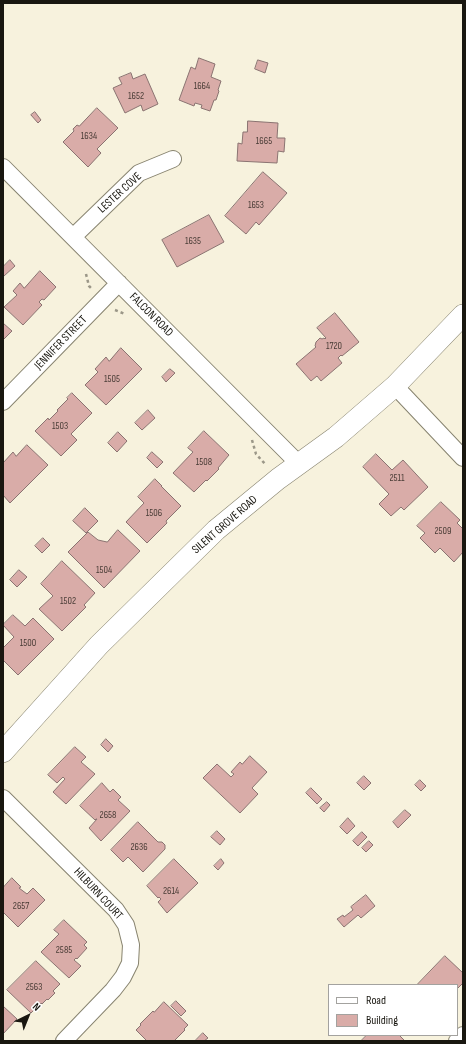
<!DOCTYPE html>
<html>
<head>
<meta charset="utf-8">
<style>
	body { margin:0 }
	#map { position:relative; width:466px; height:1044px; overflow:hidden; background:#f7f2dd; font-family:"Sofia Sans Condensed",sans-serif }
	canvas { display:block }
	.frame { position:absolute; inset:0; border:4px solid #191710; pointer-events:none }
	.legend { position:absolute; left:328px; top:984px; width:130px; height:52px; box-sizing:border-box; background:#fff; border:1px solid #a3a29f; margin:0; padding:5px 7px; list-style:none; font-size:12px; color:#191710 }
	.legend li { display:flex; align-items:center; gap:8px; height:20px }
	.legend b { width:20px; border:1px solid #a3a29f }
	.north { position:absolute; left:8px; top:996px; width:40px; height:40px; -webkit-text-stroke:3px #fff; paint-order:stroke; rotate:43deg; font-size:11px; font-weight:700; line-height:16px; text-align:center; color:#191710 }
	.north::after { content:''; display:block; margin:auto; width:14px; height:18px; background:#191710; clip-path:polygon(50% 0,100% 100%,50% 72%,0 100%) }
</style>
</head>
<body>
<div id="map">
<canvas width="466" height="1044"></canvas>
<div class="frame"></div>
<ul class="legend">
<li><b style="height:5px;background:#fff"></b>Road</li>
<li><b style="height:11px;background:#d9aca8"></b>Building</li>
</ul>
<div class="north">N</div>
</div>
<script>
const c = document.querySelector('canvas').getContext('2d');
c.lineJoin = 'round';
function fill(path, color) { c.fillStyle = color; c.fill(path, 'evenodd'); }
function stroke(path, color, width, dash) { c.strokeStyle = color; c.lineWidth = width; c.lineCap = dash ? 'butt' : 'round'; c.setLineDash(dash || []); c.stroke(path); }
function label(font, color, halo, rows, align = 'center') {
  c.font = font + ' "Sofia Sans Condensed",sans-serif'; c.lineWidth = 3; c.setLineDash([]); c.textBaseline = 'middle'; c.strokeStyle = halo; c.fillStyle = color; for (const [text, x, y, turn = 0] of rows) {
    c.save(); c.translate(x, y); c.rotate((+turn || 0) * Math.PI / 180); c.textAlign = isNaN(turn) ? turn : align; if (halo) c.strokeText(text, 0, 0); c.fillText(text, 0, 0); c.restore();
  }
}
const building = new Path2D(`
	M199,58L215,64L211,77L221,81L218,90L219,91L216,100H214L210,111L201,108L202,105L195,103L194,106L179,100L191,67L195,69Z
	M258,60L268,63L265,73L255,69Z
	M131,73L133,79L145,74L158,104L143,111L141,105L125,113L113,88L122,84L119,78Z
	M97,108L118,128L97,149L101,153L88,167L63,142L74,131L73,129L77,125L79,126Z
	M35,112L41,120L38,123L31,115Z
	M248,121L278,123L277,138H285L284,152L278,151L277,163L237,161L238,143L242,144L243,132H247Z
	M263,172L287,193L259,225L256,222L246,234L225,216Z
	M209,215L224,242L177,267L162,240Z
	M10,260L15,266L4,276L3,275V267Z
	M40,271L56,287L44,300L42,299L39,302L42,305L23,325L4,307L17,295L13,291L20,283L24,288Z
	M335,313L359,342L342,356L341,355L338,358L342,363L321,381L317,376L311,381L296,364L316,347L315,346L316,342L320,338L322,339L324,338L325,339L326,338L317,328Z
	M3,323L12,331L3,340Z
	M121,348L142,369L106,405L85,385L98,372L95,369L106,357L109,361Z
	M170,369L175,373L166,382L162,377Z
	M72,393L92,413L71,434L77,440L61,456L35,431L48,418L49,420L58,411L57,410L68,399L67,398Z
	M148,410L155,418L142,430L135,423Z
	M204,431L229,455L218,468L219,469L207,481L206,480L194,492L173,473L193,452L188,448Z
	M118,432L127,441L117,452L108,443Z
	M27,445L48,465L10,503L3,495V463L13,452L16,456Z
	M152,452L163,462L157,468L147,458Z
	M376,454L392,470L403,460L428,487L404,510L401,507L391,516L379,504L389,494L363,467Z
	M155,479L162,486H161L181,506L166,521L167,523L147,543L126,522L144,503L138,497Z
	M441,502L460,520L457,523L463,529V552L454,562L440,548L435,553L420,538L425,533L417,526Z
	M85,508L98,521L86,533L73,521Z
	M118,530L140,551L104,588L68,552L88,532L98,540L107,542Z
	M43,538L50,545L42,553L35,546Z
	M62,561L95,593L84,605L86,607L62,631L39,609L53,596L41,584Z
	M19,570L27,577L17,587L10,580Z
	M13,615L25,626L33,618L54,639L18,675L3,660V648L14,637L3,625Z
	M106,739L113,746L108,752L101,745Z
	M75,747L86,757L81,762L95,774L66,804L53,792L65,779L63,777L57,783L48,775Z
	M250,756L267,772L252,788L258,794L240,813L203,778L217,764L231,777L234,774L231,772L240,762L242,764Z
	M364,776L371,783L364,790L357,783Z
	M420,780L426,786L421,791L415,785Z
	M102,783L110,792L113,789L121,797L118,800L130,811L101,841L89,828L97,819H96L95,820L80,806Z
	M311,788L322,799L317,804L306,793Z
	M327,802L330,805L324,812L320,808Z
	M405,810L411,815L398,828L393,822Z
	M348,818L355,826L347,834L340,827Z
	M138,822L158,842H162L165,845V849L143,872L128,857L123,862L111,850Z
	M217,831L225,839L220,845L211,837Z
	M362,832L367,837L358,846L353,841Z
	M369,841L373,845L366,852L362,848Z
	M174,859L198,883L167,913L158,902L161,899L159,897L158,898L147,886Z
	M221,859L224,863L218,870L214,866Z
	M12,878L21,887L19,888L27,894L33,888L45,900L18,927L3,912V888Z
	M366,895L375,906L361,918L358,915L344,927L337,919L343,915L344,917L353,910L351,907Z
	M64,920L87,942L84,945L87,948L77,959L76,958L74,960L81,966L69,978L41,952L59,934L54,930Z
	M445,956L463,973V983L457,989V985H417Z
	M36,961L60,984L53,991L55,993L48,1000L47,999L42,1004L41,1003L31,1013L7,990Z
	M176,1001L186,1011L181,1016L171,1006Z
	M164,1002L188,1025L184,1029L185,1030L174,1041H147L136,1030L141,1025L140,1024L153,1011L154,1012Z
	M3,1006L17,1019L3,1034Z
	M203,1033L208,1038L204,1041H196V1040Z
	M367,1035H399L405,1041H361Z`);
fill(building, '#d9aca8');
stroke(building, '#8a7371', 1);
const minor = new Path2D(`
	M3,167L299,464
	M73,237L139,173L173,159
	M395,386L463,458
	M3,402L119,283
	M3,798L116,910L126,925L131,945L130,963L123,977L113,990L64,1041
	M457,1041L463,1035`);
const tertiary = new Path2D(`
	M3,752L99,645L216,530L278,479L336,437L395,386L463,315`);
stroke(minor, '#87836f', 18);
stroke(tertiary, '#87836f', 22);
stroke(new Path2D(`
	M86,274L89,286L92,289
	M115,310L125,314
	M252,440L256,454L266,465`), '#9b9788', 2.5, [3, 3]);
stroke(minor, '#fff', 16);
stroke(tertiary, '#fff', 21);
label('10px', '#493c36', null, [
	["1664",202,86],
	["1652",136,96],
	["1634",89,136],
	["1665",264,141],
	["1653",256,205],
	["1635",193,241],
	["1720",334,346],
	["1505",112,379],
	["1503",60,426],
	["1508",204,462],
	["2511",397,478],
	["1506",154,513],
	["2509",443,531],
	["1504",104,570],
	["1502",68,601],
	["1500",28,643],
	["2658",108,815],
	["2636",139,847],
	["2614",171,891],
	["2657",21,906],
	["2585",64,950],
	["2563",34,987]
]);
label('12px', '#191710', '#fff', [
	["LESTER COVE",120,193,-42],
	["FALCON ROAD",151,315,45],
	["JENNIFER STREET",61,343,-46],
	["SILENT GROVE ROAD",225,525,-41],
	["HILBURN COURT",98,894,47]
]);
</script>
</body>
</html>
